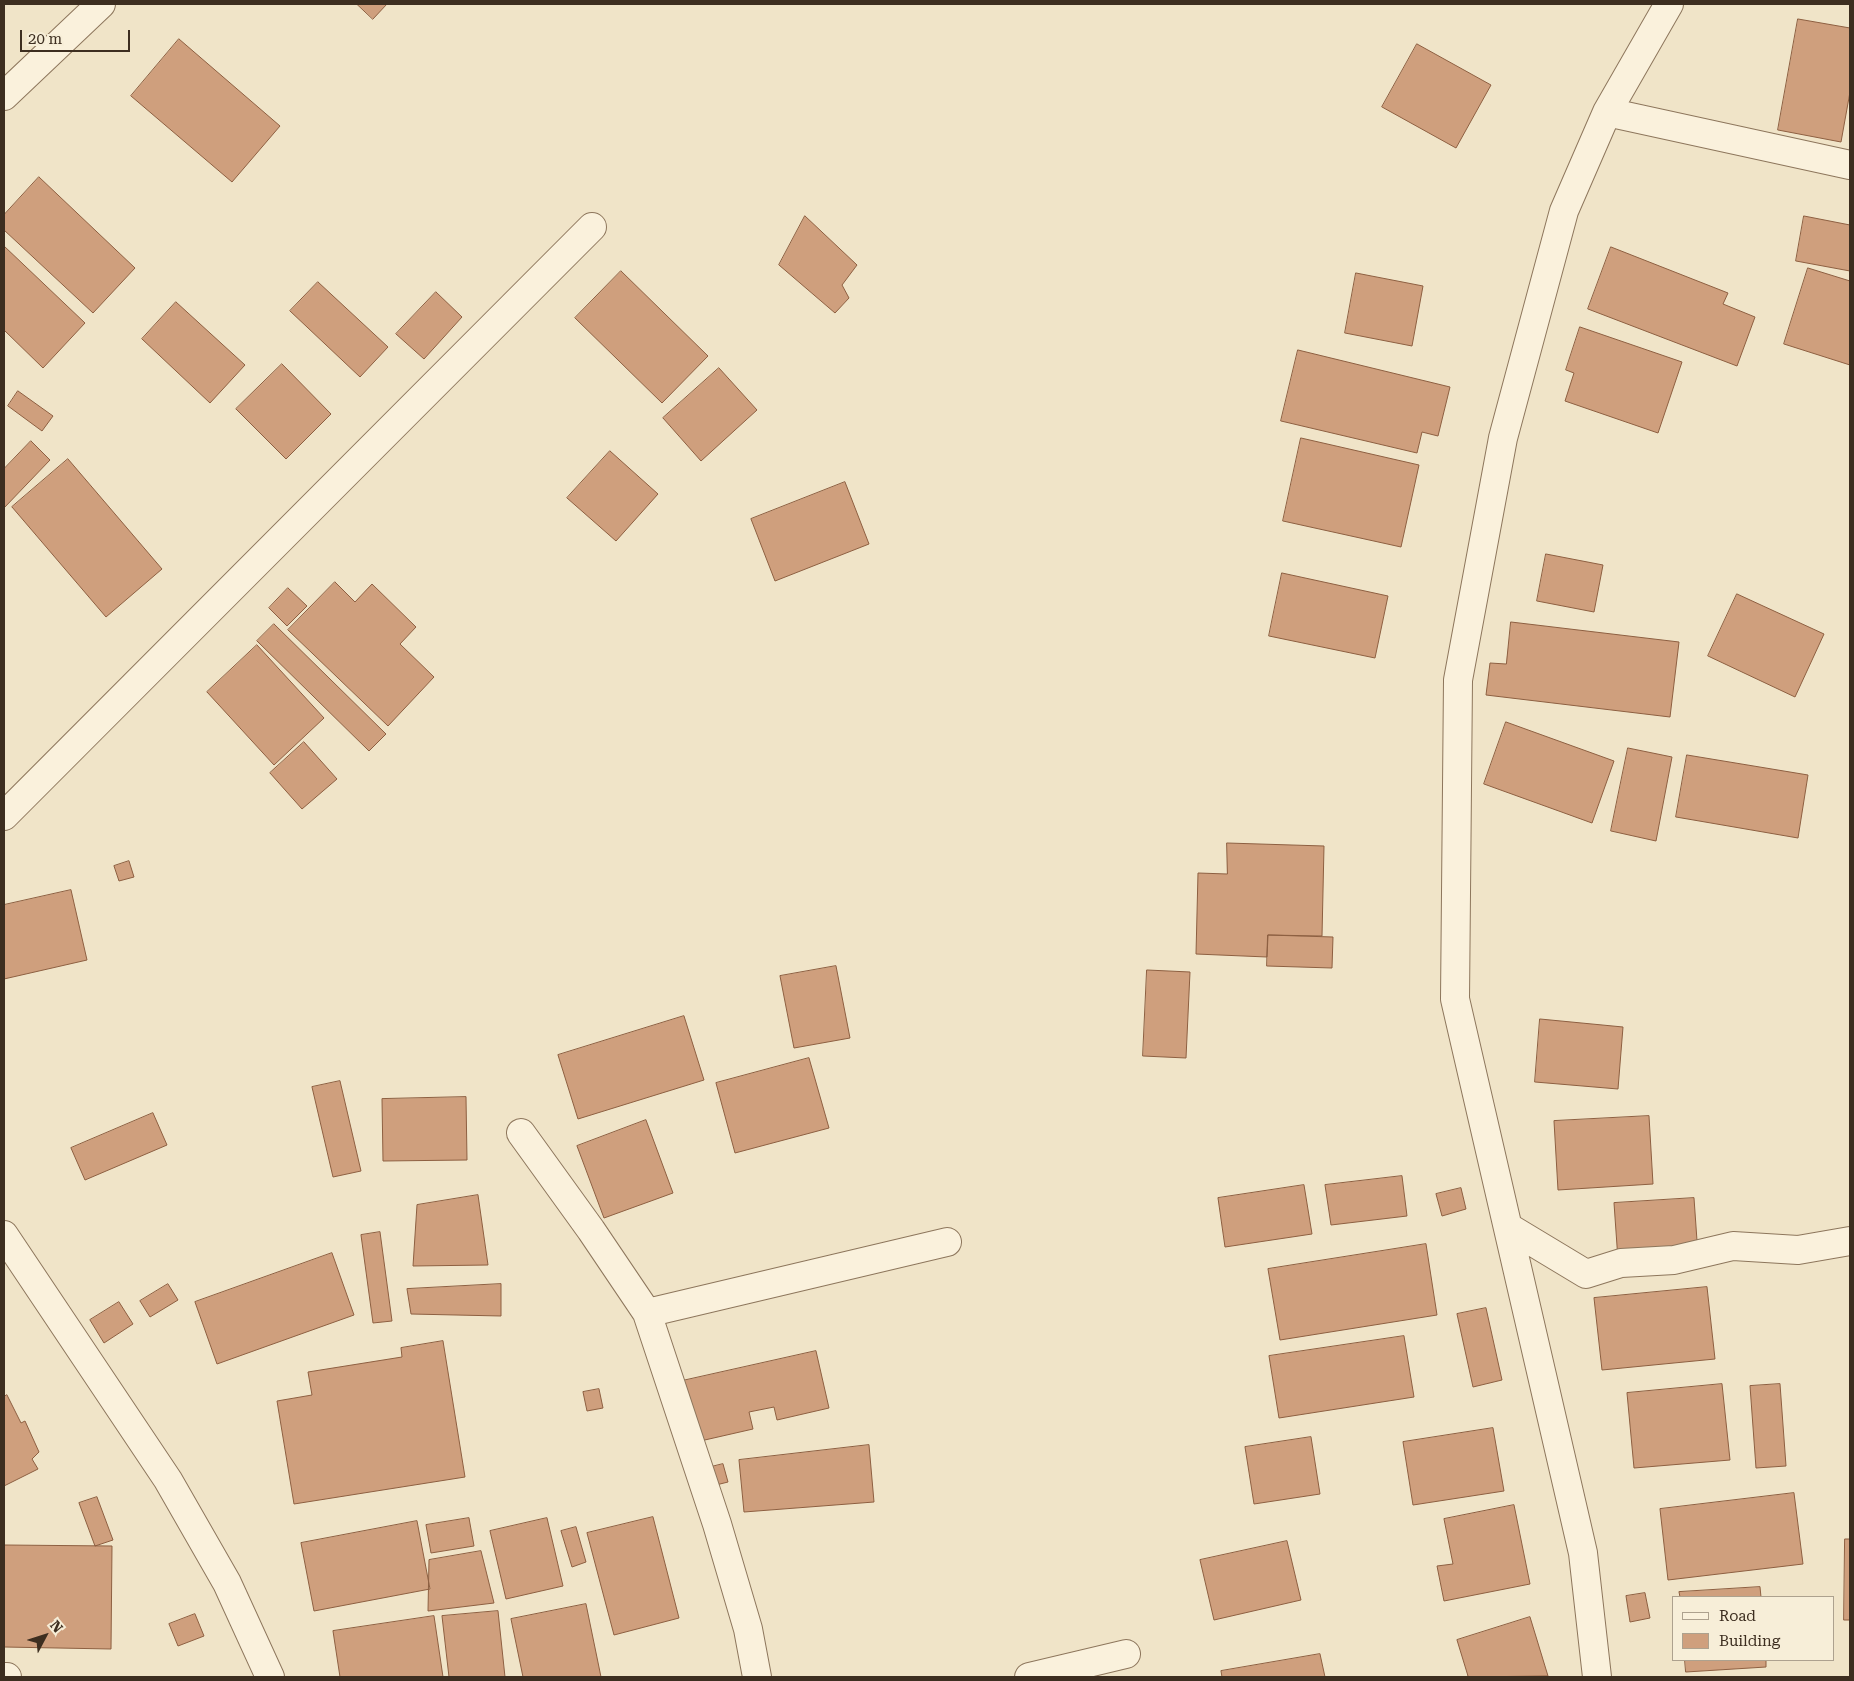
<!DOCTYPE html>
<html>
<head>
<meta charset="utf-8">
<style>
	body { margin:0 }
	#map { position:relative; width:1854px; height:1681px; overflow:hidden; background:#f0e4c8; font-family:"Roboto Serif",serif }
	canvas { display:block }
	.frame { position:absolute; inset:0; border:5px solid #3d2e20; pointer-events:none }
	.legend { position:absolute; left:1672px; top:1596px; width:162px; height:65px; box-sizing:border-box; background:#f7eed8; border:1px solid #ada18e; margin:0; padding:6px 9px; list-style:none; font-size:15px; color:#3d2e20 }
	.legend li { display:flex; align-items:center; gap:10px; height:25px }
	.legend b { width:25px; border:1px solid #ada18e }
	.north { position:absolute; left:20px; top:1611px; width:50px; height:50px; -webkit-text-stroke:4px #f7eed8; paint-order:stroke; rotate:50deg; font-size:14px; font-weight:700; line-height:20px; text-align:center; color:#3d2e20 }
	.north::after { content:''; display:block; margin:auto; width:18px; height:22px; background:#3d2e20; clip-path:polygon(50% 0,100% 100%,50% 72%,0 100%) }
	.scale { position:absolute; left:20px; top:30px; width:110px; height:22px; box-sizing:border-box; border:2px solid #3d2e20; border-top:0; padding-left:6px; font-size:15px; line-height:18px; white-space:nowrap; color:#3d2e20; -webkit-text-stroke:4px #f7eed8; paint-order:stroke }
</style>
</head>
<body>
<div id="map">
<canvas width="1854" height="1681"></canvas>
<div class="frame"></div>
<ul class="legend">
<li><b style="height:6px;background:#faf1dc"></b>Road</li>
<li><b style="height:14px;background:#cf9f7d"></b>Building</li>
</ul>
<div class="north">N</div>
<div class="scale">20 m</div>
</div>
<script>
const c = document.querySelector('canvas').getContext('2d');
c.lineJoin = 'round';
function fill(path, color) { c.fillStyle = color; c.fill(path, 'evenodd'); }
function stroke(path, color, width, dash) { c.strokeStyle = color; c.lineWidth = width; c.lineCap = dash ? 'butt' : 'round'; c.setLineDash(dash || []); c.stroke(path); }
const building = new Path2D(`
	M357,4H387L373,19Z
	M1798,19L1850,28V92L1841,142L1778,130Z
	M179,39L280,126L232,182L131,96Z
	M1417,44L1491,85L1456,148L1382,107Z
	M39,177L135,268L93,313L4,230V215Z
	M805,216L857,265L842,285L849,298L835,313L779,265Z
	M1804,216L1850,225V271L1796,261Z
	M4,246L85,323L43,368L4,330Z
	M1611,247L1728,293L1723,304L1755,317L1737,366L1588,309Z
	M1808,268L1850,281V365L1784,344Z
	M621,271L708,356L662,403L575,318Z
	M1356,273L1423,286L1412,346L1345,333Z
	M318,282L388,347L360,377L290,311Z
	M436,292L462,317L424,359L396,334Z
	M176,302L245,365L210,403L142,339Z
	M1580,327L1682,362L1658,433L1565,401L1574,373L1566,370Z
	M1298,350L1450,387L1438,436L1422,432L1417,453L1281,421Z
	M282,364L331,414L286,459L236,409Z
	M719,368L757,410L701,461L663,418Z
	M18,391L53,416L42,431L8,406Z
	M1301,438L1419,465L1401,547L1283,521Z
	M31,441L50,460L4,508V469Z
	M610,451L658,494L616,541L567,498Z
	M68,459L162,569L106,617L12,507Z
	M845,482L869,544L775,581L751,519Z
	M1546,554L1603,565L1594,612L1537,601Z
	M1282,573L1388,596L1375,658L1269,636Z
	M335,582L355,602L372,584L416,627L400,644L434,677L388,726L288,630Z
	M288,588L307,606L287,626L269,608Z
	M1737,594L1824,634L1795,697L1708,656Z
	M1511,622L1679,642L1670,717L1486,695L1490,663L1506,664Z
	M274,624L386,734L369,751L257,641Z
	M257,645L324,718L274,765L207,692Z
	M1506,722L1614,761L1592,823L1484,784Z
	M304,742L337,779L302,809L270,773Z
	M1628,748L1672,757L1656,841L1611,831Z
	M1687,755L1808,775L1798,838L1676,817Z
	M1227,843L1324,846L1322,936L1268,935L1267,957L1196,954L1198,873L1227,874Z
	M129,861L134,877L119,881L114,866Z
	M71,890L87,960L4,979V905Z
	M1268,935L1333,937L1332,968L1267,966Z
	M836,966L850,1038L794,1048L780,976Z
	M1147,970L1190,972L1186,1058L1143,1056Z
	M684,1016L704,1080L578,1119L558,1055Z
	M1540,1019L1623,1027L1618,1089L1535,1082Z
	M809,1058L829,1128L735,1153L716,1083Z
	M340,1081L361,1171L333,1177L312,1087Z
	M466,1097L467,1160L383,1161L382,1099Z
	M153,1113L167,1145L85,1180L71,1148Z
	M1649,1116L1653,1184L1558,1190L1554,1121Z
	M646,1120L673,1193L604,1218L577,1146Z
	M1402,1176L1407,1216L1331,1225L1325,1185Z
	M1304,1185L1312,1234L1225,1247L1218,1198Z
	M1461,1188L1466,1209L1442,1216L1436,1194Z
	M478,1195L488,1265L413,1266L417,1205Z
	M1694,1198L1698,1255L1618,1260L1614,1203Z
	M380,1232L392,1321L373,1323L361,1235Z
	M1426,1244L1437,1315L1280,1340L1268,1269Z
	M332,1253L354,1315L217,1364L195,1302Z
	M168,1284L178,1300L150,1317L140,1301Z
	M501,1284V1316L411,1314L407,1289Z
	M1707,1287L1715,1359L1602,1370L1594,1298Z
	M119,1302L133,1324L104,1343L90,1320Z
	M1486,1308L1502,1380L1473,1387L1457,1314Z
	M1404,1336L1414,1397L1279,1418L1269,1356Z
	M443,1341L465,1477L294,1504L277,1401L312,1395L308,1372L402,1357L401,1348Z
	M816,1351L829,1408L777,1420L774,1407L749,1412L753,1429L696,1442L682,1381Z
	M1722,1384L1730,1460L1634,1468L1627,1393Z
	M1780,1384L1786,1466L1756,1468L1750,1386Z
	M599,1389L603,1408L587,1411L583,1392Z
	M7,1395L21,1423L25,1421L39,1452L32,1459L38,1469L4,1486V1397Z
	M1493,1428L1504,1491L1413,1505L1403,1442Z
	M1311,1437L1320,1494L1254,1504L1245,1447Z
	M869,1445L874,1502L744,1512L739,1460Z
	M723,1464L728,1482L712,1486L707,1468Z
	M1794,1493L1803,1564L1668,1580L1660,1509Z
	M97,1497L113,1540L95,1546L79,1503Z
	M1514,1505L1530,1584L1444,1601L1437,1566L1453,1564L1444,1519Z
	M653,1517L679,1618L614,1635L587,1533Z
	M469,1518L474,1546L431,1553L426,1525Z
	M547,1518L563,1586L506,1599L490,1531Z
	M417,1521L430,1589L314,1611L301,1543Z
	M576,1527L586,1562L572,1567L561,1531Z
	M1845,1539H1850V1620H1844Z
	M1287,1541L1301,1600L1214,1620L1200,1560Z
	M4,1545L112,1546L111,1649L4,1647Z
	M481,1551L494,1603L428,1611L429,1560Z
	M1760,1587L1761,1597H1680L1679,1592Z
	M1645,1593L1650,1618L1630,1622L1626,1596Z
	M586,1604L601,1677H523L511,1619Z
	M498,1611L505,1677H449L442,1616Z
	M195,1614L204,1636L178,1646L169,1624Z
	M434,1616L443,1677H340L333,1631Z
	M1530,1617L1548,1676L1465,1677L1468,1676L1457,1640Z
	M1320,1654L1325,1677H1222L1221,1671Z
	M1685,1660H1766V1667L1686,1672Z`);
fill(building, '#cf9f7d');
stroke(building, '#8d5f41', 1);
const minor = new Path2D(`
	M4,96L101,4
	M1607,112L1850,165
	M4,816L592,227
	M521,1133L591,1230L647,1313L717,1524L748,1629L757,1677
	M1508,1227L1586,1274L1621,1263L1674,1260L1733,1246L1798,1250L1850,1241
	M4,1235L168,1480L227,1583L270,1677
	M647,1313L947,1242
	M4,1677H7
	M1029,1677L1126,1654
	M1597,1677L1583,1553L1455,999L1458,680L1503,438L1564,211L1607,112L1669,4`);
stroke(minor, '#8d765c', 30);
stroke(minor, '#faf1dc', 28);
</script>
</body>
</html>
